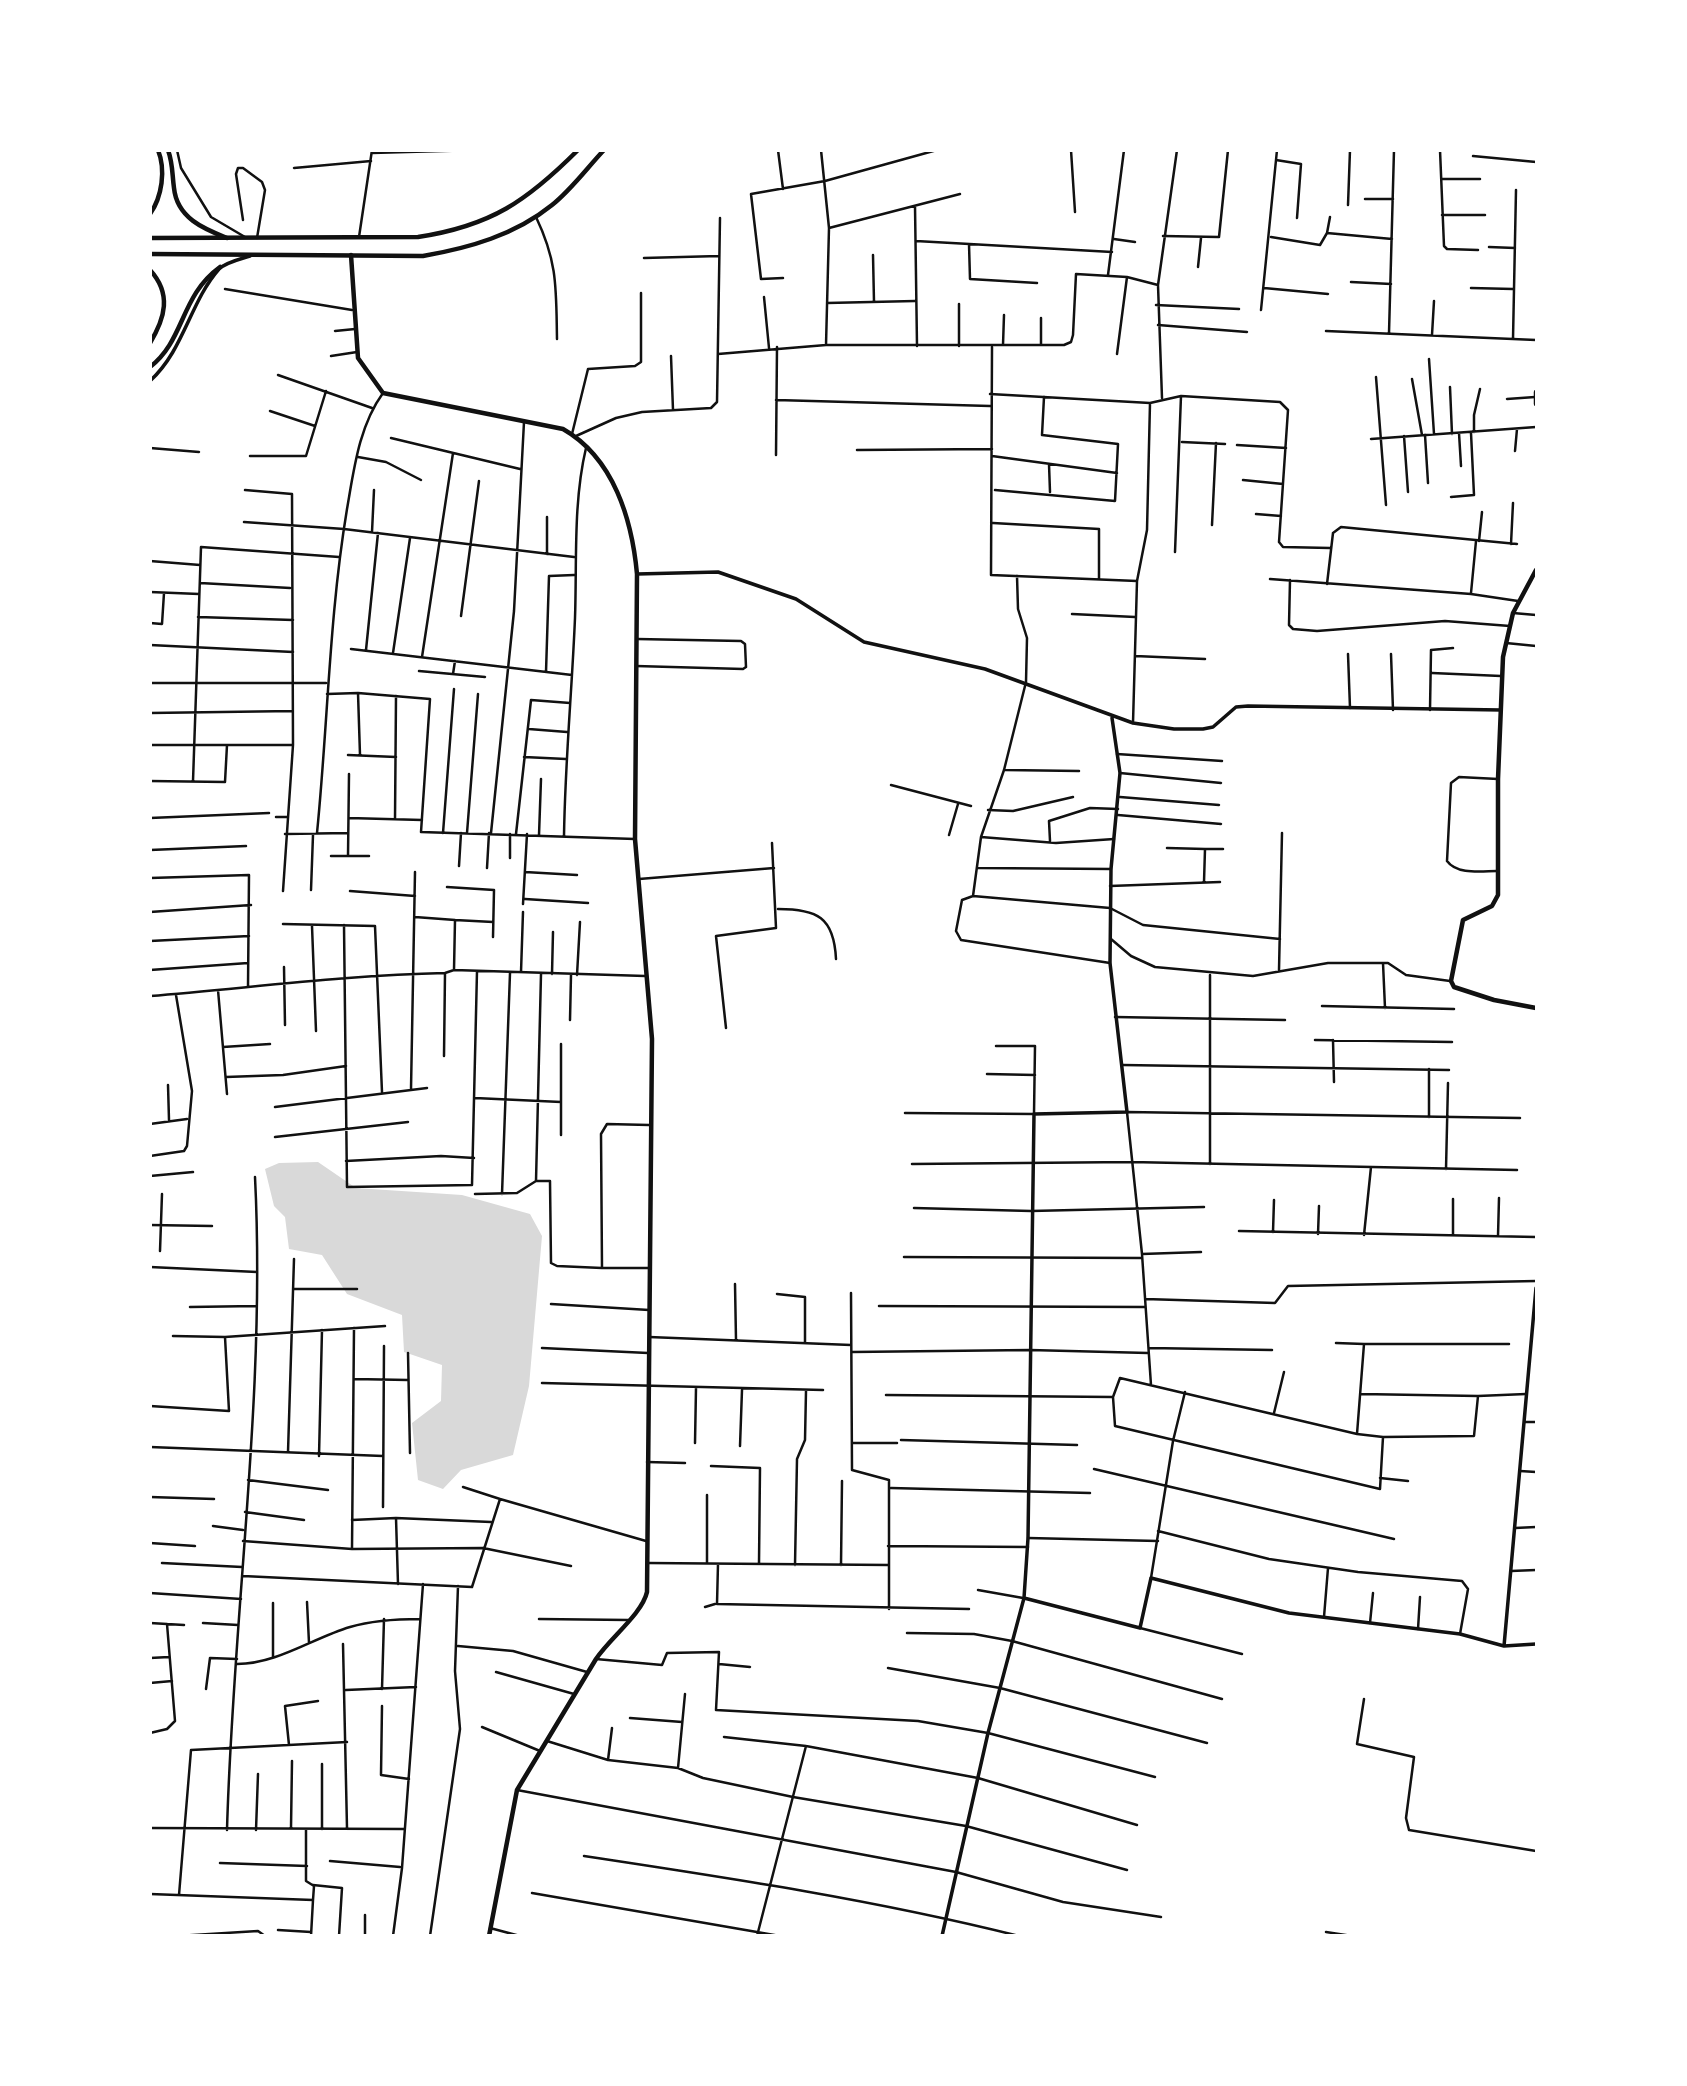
<!DOCTYPE html>
<html>
<head>
<meta charset="utf-8">
<style>
	body { margin:0 }
	#map { position:relative; width:1687px; height:2086px; overflow:hidden; background:#fff; font-family:Arial,sans-serif }
	canvas { display:block }
	.frame { position:absolute; inset:0; border:152px solid #fff; pointer-events:none }
</style>
</head>
<body>
<div id="map">
<canvas width="1687" height="2086"></canvas>
<div class="frame"></div>
</div>
<script>
const c = document.querySelector('canvas').getContext('2d');
c.lineJoin = 'round';
function fill(path, color) { c.fillStyle = color; c.fill(path, 'evenodd'); }
function stroke(path, color, width, dash) { c.strokeStyle = color; c.lineWidth = width; c.lineCap = dash ? 'butt' : 'round'; c.setLineDash(dash || []); c.stroke(path); }
fill(new Path2D(`
	M318,1162L356,1188L462,1195L530,1214L542,1236L529,1386L513,1455L461,1470L443,1489L418,1480L412,1423L441,1401L442,1365L404,1352L402,1315L347,1294L322,1255L289,1249L285,1217L274,1206L265,1169L279,1163Z`), '#d9d9d9');
stroke(new Path2D(`
	M177,150L181,168L211,217L245,237
	M778,150L783,189
	M821,150L829,228L826,345
	M1071,150L1075,212
	M1440,150L1444,246L1447,249L1478,250
	M372,153L479,150
	M1473,156L1536,162
	M1276,160L1301,164L1297,218
	M294,168L371,161
	M1442,179H1480
	M1365,199H1393
	M1348,205L1350,150
	M915,206L917,346
	M1442,215H1485
	M536,217C558,263 556,289 557,339
	M243,220L236,174L238,168H243L262,182L265,190L257,238
	M829,228L960,194
	M1327,233L1330,217
	M1163,236L1219,237L1228,150
	M359,237L372,150
	M1271,237L1320,245L1327,233L1392,239
	M1114,239L1135,242
	M916,241L1112,252
	M969,244L970,279L1037,283
	M1489,247L1515,248
	M873,255L874,302
	M644,258L719,256
	M1198,267L1201,238
	M1108,275L1124,150
	M783,278L761,279L751,194L825,181L937,150
	M1351,282L1391,284
	M1264,288L1328,294
	M1471,288L1513,289
	M225,289L352,310
	M764,297L769,348
	M827,303L915,301
	M1156,305L1239,309
	M1261,310L1277,150
	M1041,318V345
	M1158,325L1247,332
	M335,331L355,329
	M1326,331L1536,340
	M1389,333L1394,150
	M1432,335L1434,301
	M1513,339L1516,190
	M1003,345L1004,315
	M959,346V304
	M992,347L991,575L1137,581
	M718,354L826,345H1064L1071,342L1073,335L1076,274L1127,277L1158,285
	M1117,354L1127,277
	M331,356L357,352
	M671,356L673,410
	M1429,359L1434,434
	M278,375L372,408
	M1376,377L1386,505
	M1412,379L1422,435
	M1450,387L1452,434
	M990,394L1150,403L1181,396L1280,402L1288,410L1279,542L1283,547L1330,548
	M1162,398L1158,285L1177,150
	M1507,399L1535,397
	M776,400L990,406
	M270,411L315,426
	M1474,432V415L1480,389
	M1459,433L1461,466
	M572,434L588,369L635,366L641,362V293
	M1425,435L1428,483
	M576,436L616,418L642,412L711,408L717,402L720,218
	M1404,436L1408,492
	M391,438L520,469
	M1371,439L1536,427
	M1182,442L1225,444
	M1237,445L1286,448
	M150,448L199,452
	M857,450L992,449
	M1515,451L1517,429
	M776,455L777,347
	M250,456H306L326,391
	M992,456L1117,473
	M358,457L386,462L421,480
	M1049,464L1050,492
	M1243,480L1283,484
	M245,490L292,494L293,745L283,891
	M995,490L1115,501L1118,444L1042,435L1044,397
	M1451,497L1474,495L1471,433
	M1256,514L1281,516
	M244,522L344,529L574,557
	M993,523L1099,529V579
	M1212,525L1216,443
	M372,532L374,490
	M1479,541L1482,512
	M1511,544L1513,503
	M1175,552L1181,396
	M547,554V517
	M150,561L200,565
	M1270,579L1471,594L1518,601
	M1290,580L1289,625L1293,629L1317,631L1445,621L1510,626
	M200,583L290,588
	M1327,584L1333,533L1341,527L1517,544
	M150,592L199,594
	M1471,593L1476,541
	M1513,613L1536,615
	M1072,614L1135,617
	M461,616L479,481
	M198,617L293,620
	M150,623L162,624L164,593
	M1506,643L1536,646
	M150,645L293,652
	M351,649L572,675
	M366,650L378,533
	M393,653L410,538
	M1348,654L1350,708
	M1391,654L1393,710
	M1135,656L1205,659
	M422,657L453,453
	M636,666L743,669L746,667L745,644L741,641L637,639
	M419,671L485,677
	M546,672L549,576L574,575
	M1432,673L1501,676
	M453,674L455,661
	M150,683H326
	M358,693L360,755
	M327,694L358,693L430,699L421,832L635,839
	M1430,710L1431,650L1453,648
	M150,713L293,711
	M1133,723L1137,581L1147,530L1150,403
	M529,729L567,732
	M150,745H293
	M1117,754L1222,761
	M348,755L396,757
	M524,757L566,759
	M1005,770L1079,771
	M1120,773L1221,783
	M150,781L225,782L227,745
	M193,781L201,547L339,557
	M891,785L971,806
	M1120,797L1219,805
	M988,810L1013,811L1073,797
	M1118,815L1221,824
	M276,817H287
	M150,818L269,813
	M349,818L422,820
	M395,819L396,696
	M317,833C328,723 329,617 347,509C354,469 359,426 383,393
	M443,833L454,689
	M467,833L478,694
	M491,833L514,611L524,422
	M285,834L348,833
	M516,834L531,700L570,703
	M539,835L541,779
	M949,835L958,804
	M564,836C565,763 572,690 575,618C577,562 573,503 586,448
	M981,837L1056,843L1114,839
	M1050,841L1049,821L1090,808L1118,809
	M1167,848L1205,849L1204,882
	M1205,849H1223
	M150,850L246,846
	M331,856H369
	M348,856L349,774
	M510,858V834
	M459,866L461,833
	M487,868L489,833
	M978,868L1111,869
	M1497,871C1482,871 1457,875 1447,861L1451,783L1459,777L1498,779
	M525,872L577,875
	M150,878L249,875L248,987
	M639,879L774,868
	M1110,886L1220,882
	M447,887L494,890L493,937
	M311,890L313,835
	M350,891L415,896
	M973,896L981,837L1004,770L1026,682L1027,638L1018,609L1017,576
	M525,899L588,903
	M523,904L527,834
	M778,909C817,909 834,917 836,959
	M150,912L251,905
	M415,917L455,920
	M283,924L375,926L382,1092
	M344,925L347,1187L472,1185L477,971
	M312,926L316,1031
	M1111,939L1131,956L1155,967L1253,976L1328,963H1388L1406,975L1450,981
	M150,941L249,936
	M1110,963L961,940L956,931L962,900L973,896L1110,908L1143,925L1280,939
	M1383,963L1385,1008
	M284,967L285,1025
	M150,970L248,963
	M454,970L455,920L493,922
	M1279,970L1282,833
	M521,972L523,912
	M552,974L553,932
	M577,975L580,922
	M218,990L227,1094
	M150,996C249,988 347,975 445,973L454,970L645,976
	M1322,1006L1454,1009
	M1115,1017L1285,1020
	M570,1020L571,975
	M726,1028L716,936L776,928L772,843
	M1315,1040L1452,1042
	M1333,1040L1334,1082
	M223,1047L270,1044
	M444,1056L445,973
	M1123,1065L1449,1070
	M1429,1069V1117
	M987,1074L1035,1075
	M226,1077L283,1075L346,1066
	M168,1085L169,1120
	M411,1089L415,872
	M475,1098L561,1102
	M275,1107L427,1088
	M905,1113L1034,1114L1035,1046H996
	M150,1124L187,1119
	M561,1135V1044
	M275,1137L408,1122
	M150,1156L184,1151L187,1146L192,1091L176,995
	M346,1161L441,1156L474,1158
	M912,1164L1131,1162L1517,1170
	M1210,1164V975
	M1446,1169L1448,1083
	M150,1176L193,1172
	M536,1181L541,974
	M475,1194L517,1193L536,1181H550L551,1263L557,1266L602,1268
	M502,1194L510,973
	M1453,1199V1234
	M914,1208L1031,1211L1204,1207
	M150,1225L212,1226
	M1239,1231L1536,1237
	M1273,1232L1274,1200
	M1318,1234L1319,1206
	M1364,1235L1371,1167
	M1498,1236L1499,1198
	M160,1251L162,1194
	M1142,1254L1201,1252
	M904,1257L1142,1258
	M150,1267L257,1272
	M649,1268H602L601,1134L607,1124L649,1125
	M735,1284L736,1340
	M294,1289H357
	M851,1293L852,1470L889,1480V1609
	M777,1294L805,1297V1343
	M1145,1299L1275,1303L1288,1286L1536,1281
	M551,1304L649,1310
	M879,1306L1145,1307
	M190,1307L256,1306
	M173,1336L225,1337L385,1326
	M649,1337L851,1345
	M1336,1343L1364,1344
	M542,1348L648,1353
	M1149,1348L1272,1350
	M852,1352L1030,1350L1148,1353
	M408,1353L410,1453
	M354,1379L408,1380
	M542,1383L823,1390
	M1151,1385L1142,1254L1127,1112L1520,1118
	M1361,1394L1478,1396
	M886,1395L1113,1397
	M150,1406L229,1411L225,1337
	M1274,1413L1284,1372
	M1525,1422H1536
	M1357,1434L1364,1344H1509
	M1383,1437L1380,1489L1115,1426L1113,1397L1120,1378L1357,1434L1383,1437L1474,1436L1478,1396L1526,1394
	M901,1440L1077,1445
	M695,1443L696,1388
	M853,1443H897
	M740,1446L742,1390
	M150,1447L383,1456
	M288,1452L294,1259
	M319,1456L322,1330
	M647,1462L685,1463
	M711,1466L760,1468L759,1563
	M1094,1469L1394,1539
	M1520,1471L1536,1472
	M1380,1478L1408,1481
	M248,1480L328,1490
	M463,1487L500,1499
	M891,1488L1090,1493
	M707,1495V1563
	M150,1497L214,1499
	M383,1507L384,1346
	M245,1512L304,1520
	M396,1518L398,1584
	M352,1520L396,1518L491,1522
	M213,1526L243,1530
	M1515,1528L1536,1527
	M1158,1531L1269,1559L1358,1572L1462,1581L1468,1589L1460,1634
	M1028,1538L1158,1541
	M243,1541L352,1549L483,1548L571,1566
	M150,1543L195,1546
	M888,1546L1028,1547
	M352,1549L354,1328
	M162,1563L242,1567
	M648,1563L889,1565
	M718,1564L717,1604L969,1609
	M795,1565L797,1459L805,1440L806,1391
	M841,1565L842,1481
	M1511,1571L1536,1570
	M243,1576L472,1587L500,1499L646,1541
	M1151,1578L1173,1441L1185,1392
	M978,1590L1023,1598
	M150,1593L241,1599
	M307,1602L309,1643
	M705,1607L715,1604
	M1324,1617L1328,1568
	M539,1619L628,1620
	M150,1623L184,1625
	M203,1623L238,1625
	M1370,1623L1373,1593
	M1140,1628L1242,1654
	M1418,1629L1420,1597
	M907,1633L974,1634L1012,1641L1222,1699
	M343,1644L347,1828
	M458,1646L513,1651L587,1672
	M273,1657V1603
	M150,1658L169,1657
	M596,1659L662,1665L667,1653L719,1652L716,1710L918,1721L988,1733L1155,1777
	M237,1664C277,1664 313,1638 350,1627C374,1620 396,1619 420,1619
	M719,1664L750,1667
	M888,1668L1000,1688L1207,1743
	M496,1672L574,1694
	M150,1683L172,1681
	M206,1689L210,1658L237,1659
	M382,1689L384,1619
	M346,1690L416,1687
	M1364,1699L1357,1744L1414,1757L1406,1818L1409,1830L1536,1851
	M382,1706L381,1775L409,1779
	M630,1718L682,1722
	M482,1727L540,1751
	M150,1733L167,1729L175,1721L167,1624
	M724,1737L806,1746L978,1778L1137,1825
	M547,1741L608,1760L678,1768L703,1778L793,1797L966,1826L1127,1870
	M289,1745L285,1706L318,1701
	M608,1760L612,1728
	M322,1764V1829
	M678,1768L685,1694
	M517,1790L956,1872L1063,1902L1161,1917
	M150,1828L404,1829
	M291,1828L292,1761
	M306,1829V1881L314,1886L313,1900
	M227,1830C233,1612 266,1395 255,1177
	M256,1830L258,1774
	M584,1856C730,1878 875,1900 1019,1936
	M330,1861L400,1867
	M220,1863L307,1866
	M313,1885L342,1888L339,1936
	M532,1893L780,1936
	M150,1894L313,1900L311,1936
	M179,1895L191,1750L347,1742
	M490,1928L520,1936
	M278,1930L311,1932
	M1326,1932L1352,1936
	M177,1936L258,1931L265,1936
	M365,1936V1915
	M393,1936L402,1868L423,1584
	M430,1936L460,1729L455,1671L458,1586
	M757,1936L806,1746`), '#111', 2.5);
stroke(new Path2D(`
	M150,381C184,350 190,302 219,269C226,262 241,259 250,256
	M637,574L718,572L796,599L864,642L985,669L1133,723L1174,729H1203L1213,727L1236,707L1248,706L1501,710
	M1024,1598L1140,1628L1151,1578L1289,1613L1460,1634L1504,1646L1536,1644
	M1504,1646L1536,1288
	M942,1936L988,1733L1024,1598L1028,1538L1034,1114L1127,1112L1110,963L1111,869L1120,773L1112,718`), '#111', 3.5);
stroke(new Path2D(`
	M351,255L358,358L383,393L563,429C614,458 632,520 637,574L635,839L652,1039L647,1592C642,1614 610,1638 596,1659L517,1790L489,1936
	M1536,392V404
	M1536,570L1513,613L1503,657L1498,779V895L1492,906L1463,920L1451,981L1454,987L1494,1000L1536,1008`), '#111', 4.5);
stroke(new Path2D(`
	M150,238L418,237C491,226 527,201 578,150
	M150,254L423,256C469,248 515,235 552,205C571,190 587,168 604,150`), '#111', 4.5);
stroke(new Path2D(`
	M168,150C173,164 172,174 174,188C177,218 204,229 227,238
	M150,214C162,197 166,170 158,150
	M150,270C172,294 165,318 150,343
	M150,367C185,340 180,296 220,267`), '#111', 4.5);
</script>
</body>
</html>
